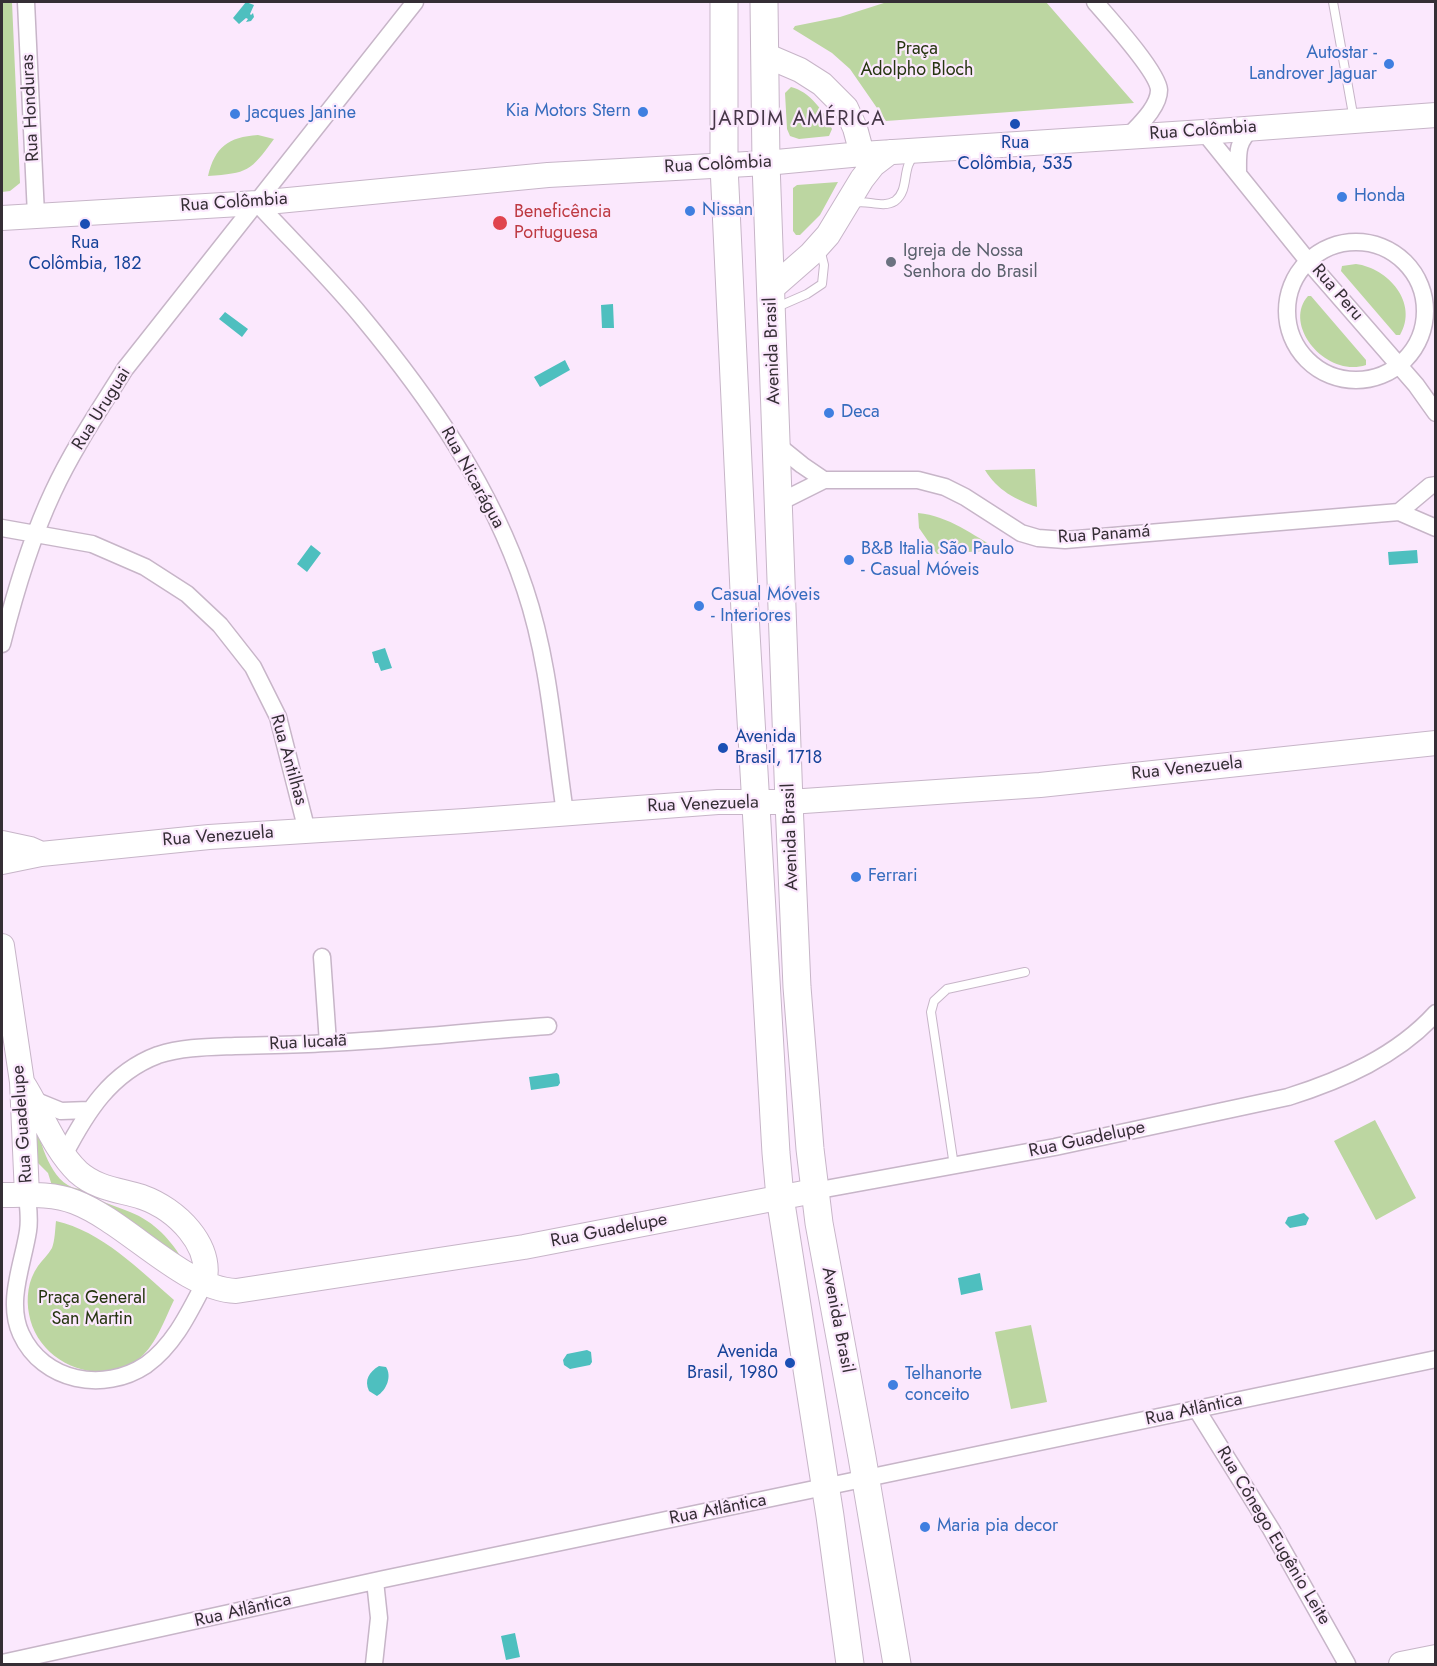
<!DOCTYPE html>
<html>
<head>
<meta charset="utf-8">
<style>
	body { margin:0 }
	#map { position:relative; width:1437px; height:1666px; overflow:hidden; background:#fbe8fd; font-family:Jost,sans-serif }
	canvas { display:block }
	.frame { position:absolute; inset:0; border:3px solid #352e35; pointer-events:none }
</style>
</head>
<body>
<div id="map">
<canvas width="1437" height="1666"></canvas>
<div class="frame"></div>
</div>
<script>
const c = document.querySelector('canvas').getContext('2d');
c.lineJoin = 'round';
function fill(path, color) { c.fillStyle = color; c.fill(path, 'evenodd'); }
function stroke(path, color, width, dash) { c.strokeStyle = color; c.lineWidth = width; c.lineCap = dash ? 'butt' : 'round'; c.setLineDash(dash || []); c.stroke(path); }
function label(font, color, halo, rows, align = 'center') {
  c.font = font + ' Jost,sans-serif'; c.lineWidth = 4.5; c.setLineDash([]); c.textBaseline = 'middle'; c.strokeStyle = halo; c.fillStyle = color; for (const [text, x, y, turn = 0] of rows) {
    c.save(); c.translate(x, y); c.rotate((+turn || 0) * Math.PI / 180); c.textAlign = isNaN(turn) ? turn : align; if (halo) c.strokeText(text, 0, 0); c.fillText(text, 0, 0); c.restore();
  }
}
fill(new Path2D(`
	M2,2H12L20,183L10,191L2,192Z
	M887,2H1046L1134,103L886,121L850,69L832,53L793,29L795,26L840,17Z
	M791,87C809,91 825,112 832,129L829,136L799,139L790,136L787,129L785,93Z
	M258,135L274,139C250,172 248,173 208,176C215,147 228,137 258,135Z
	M838,182L820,215L800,235H796L793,231V188L797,185Z
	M1356,264C1388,268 1419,303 1400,335H1396L1341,271L1342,266Z
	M1308,296H1311L1366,360V365C1326,378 1282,325 1308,296Z
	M1035,469L1037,507C1016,500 997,490 985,470Z
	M918,513C949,516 973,535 999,550L937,554L919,528Z
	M1375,1120L1416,1198L1376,1220L1334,1141Z
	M36,1125C42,1148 54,1190 83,1189C98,1202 113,1205 130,1212C155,1222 171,1240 184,1262L53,1189L48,1173L38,1163Z
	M56,1221C101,1231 140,1270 174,1300C164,1321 155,1348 136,1361C95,1388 37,1361 29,1314C26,1298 28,1280 38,1266C42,1260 48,1255 52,1248C55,1240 55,1230 56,1221Z
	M1031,1325L1047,1402L1011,1409L995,1332Z`), '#bcd6a1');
fill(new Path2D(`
	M246,2L254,5L250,14L251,15L253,13L254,17L251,21L246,22L248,19L246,18L239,24L233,18Z
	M613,304L614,328H602L601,305Z
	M225,312L248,329L242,337L219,319Z
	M565,360L570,370L540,387L534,377Z
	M311,545L321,553L307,572L297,564Z
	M1417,550L1418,563L1389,565L1388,552Z
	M385,648L392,668L381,671L378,663H375L372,652Z
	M557,1073L559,1075L560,1083L558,1086L531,1090L529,1077Z
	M1304,1213L1309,1218L1306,1225L1290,1228L1285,1223L1288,1217Z
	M980,1273L983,1290L961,1295L958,1278Z
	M587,1350L591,1352L592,1362L590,1365L570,1369L564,1365L563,1360L567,1354Z
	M379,1366L386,1367C392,1376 387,1390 377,1396L369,1391C364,1380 369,1372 379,1366Z
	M515,1633L520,1657L506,1660L501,1636Z`), '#4ebfbf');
const lane = new Path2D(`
	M1333,2L1354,120
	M854,203C867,199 882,209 895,201C910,190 901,167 915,155
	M775,308L807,294L822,284L824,265L820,249
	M954,1166L931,1012L934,1001L947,989L1025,972`);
const street = new Path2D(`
	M26,2L36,215
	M1095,2C1108,17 1158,72 1159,90C1159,107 1139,125 1128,137
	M1204,132L1308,261L1416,385L1436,413
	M1238,174C1238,153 1236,143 1252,128
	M257,203C292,241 329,277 362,317C430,399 491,487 525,589C549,660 554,738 565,813
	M1287 311a69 69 0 1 1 138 0a69 69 0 1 1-138 0Z
	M776,444L802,465L824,480
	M778,503L824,480H918L945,487L965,497L1021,533L1038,538L1065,540L1399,512L1436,528
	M1399,512L1430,486L1436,485
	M2,528L92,544L145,567L187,594L220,625L253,667L278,717L307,831
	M2,644C15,592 30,541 53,492C73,449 100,409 125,369L415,2
	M322,957L328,1043
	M34,1100L61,1111L89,1110
	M64,1155C86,1113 110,1073 158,1055C183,1047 209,1047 235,1046C265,1045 295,1045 326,1043C400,1040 474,1031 548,1026
	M814,1191L1055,1147L1288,1097C1342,1080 1397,1056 1436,1013
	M27,1195C28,1206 30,1219 28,1231C23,1264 6,1302 21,1334C43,1382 104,1393 146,1365C174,1345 189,1313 204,1284
	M1197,1410L1271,1529L1347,1664
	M2,1663L384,1579L1436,1359
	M374,1664L379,1618L375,1581`);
const secondary = new Path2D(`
	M765,55L800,70L822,84L846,108L855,128L862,154
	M2,218L257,203L548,175L766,163L862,154L1204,132L1436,115
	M771,289L811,254L828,235L862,179L873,165L890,152
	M2,843L30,849L39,853
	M2,862L41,854L209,837L465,821L718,802H789L1040,785L1436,743
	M2,946L22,1082L27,1195
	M22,1082C41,1111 53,1148 78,1172C97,1189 120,1190 142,1197C176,1209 214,1245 204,1284
	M2,1195C25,1195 53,1193 75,1202C127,1222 183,1289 236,1291L524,1247L814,1191
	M1401,1664L1436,1657`);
const primary = new Path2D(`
	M724,2V166L746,633L776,1153L780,1197L830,1516L850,1664
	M764,2L766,163L789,802L797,987L810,1149L819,1223L862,1457L897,1664`);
stroke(lane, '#c7b5c8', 10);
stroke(street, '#c7b5c8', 19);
stroke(secondary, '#c7b5c8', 26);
stroke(primary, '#c7b5c8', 29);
stroke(lane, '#fff', 8);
stroke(street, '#fff', 16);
stroke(secondary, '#fff', 24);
stroke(primary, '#fff', 27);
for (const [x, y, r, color] of [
	[1389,64,6,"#3f7fe0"],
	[643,112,6,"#3f7fe0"],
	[235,114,6,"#3f7fe0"],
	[1015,124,6,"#1a4fb4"],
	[1342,197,6,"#3f7fe0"],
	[690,211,6,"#3f7fe0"],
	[500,223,8,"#e0444e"],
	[85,224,6,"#1a4fb4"],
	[891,262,6,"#6b7280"],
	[829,413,6,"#3f7fe0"],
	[849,560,6,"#3f7fe0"],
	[699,606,6,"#3f7fe0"],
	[723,748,6,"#1a4fb4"],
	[856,877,6,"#3f7fe0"],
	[790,1363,6,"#1a4fb4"],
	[893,1385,6,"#3f7fe0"],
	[925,1527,6,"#3f7fe0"]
]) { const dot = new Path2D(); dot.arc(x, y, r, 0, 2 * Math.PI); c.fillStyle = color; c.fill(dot); stroke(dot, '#fbe8fd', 2); }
label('18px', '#25350f', '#fbe8fd', [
	["Praça",917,50],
	["Adolpho Bloch",917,71],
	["Praça General",92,1299],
	["San Martin",92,1320]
]);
label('18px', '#366cbe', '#fbe8fd', [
	["Autostar -",1377,54,"right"],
	["Landrover Jaguar",1377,75,"right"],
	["Kia Motors Stern",631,112,"right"],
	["Jacques Janine",247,114],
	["Honda",1354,197],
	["Nissan",702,211],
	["Deca",841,413],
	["B&B Italia São Paulo",861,550],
	["- Casual Móveis",861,571],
	["Casual Móveis",711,596],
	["- Interiores",711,617],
	["Ferrari",868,877],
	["Telhanorte",905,1375],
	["conceito",905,1396],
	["Maria pia decor",937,1527]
], 'left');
label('18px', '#352e35', '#fbe8fd', [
	["Rua Honduras",31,108,-93],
	["Rua Colômbia",1203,131,-4],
	["Rua Colômbia",718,165,-3],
	["Rua Colômbia",234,203,-4],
	["Rua Peru",1337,293,49],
	["Avenida Brasil",773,351,-92],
	["Rua Uruguai",102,409,-58],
	["Rua Nicarágua",472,478,61],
	["Rua Panamá",1104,535,-4],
	["Rua Antilhas",288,760,74],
	["Rua Venezuela",1187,769,-6],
	["Rua Venezuela",703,805,-2],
	["Rua Venezuela",218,837,-4],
	["Avenida Brasil",791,837,-92],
	["Rua Iucatã",308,1043,-3],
	["Rua Guadelupe",23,1124,-94],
	["Rua Guadelupe",1087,1140,-12],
	["Rua Guadelupe",609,1231,-11],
	["Avenida Brasil",837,1320,79],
	["Rua Atlântica",1194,1410,-12],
	["Rua Atlântica",718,1510,-11],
	["Rua Cônego Eugênio Leite",1273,1536,59],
	["Rua Atlântica",243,1611,-13]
]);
label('18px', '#164399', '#fbe8fd', [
	["Rua",1015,144],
	["Colômbia, 535",1015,165],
	["Rua",85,244],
	["Colômbia, 182",85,265],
	["Avenida",735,738,"left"],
	["Brasil, 1718",735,759,"left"],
	["Avenida",778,1353,"right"],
	["Brasil, 1980",778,1374,"right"]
]);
label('18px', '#be3a42', '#fbe8fd', [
	["Beneficência",514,213],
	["Portuguesa",514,234]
], 'left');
label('18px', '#5b616d', '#fbe8fd', [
	["Igreja de Nossa",903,252],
	["Senhora do Brasil",903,273]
], 'left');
c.letterSpacing = '1.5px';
label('20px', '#453747', '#fbe8fd', [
	["JARDIM AMÉRICA",799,120]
]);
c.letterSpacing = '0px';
</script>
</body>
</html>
